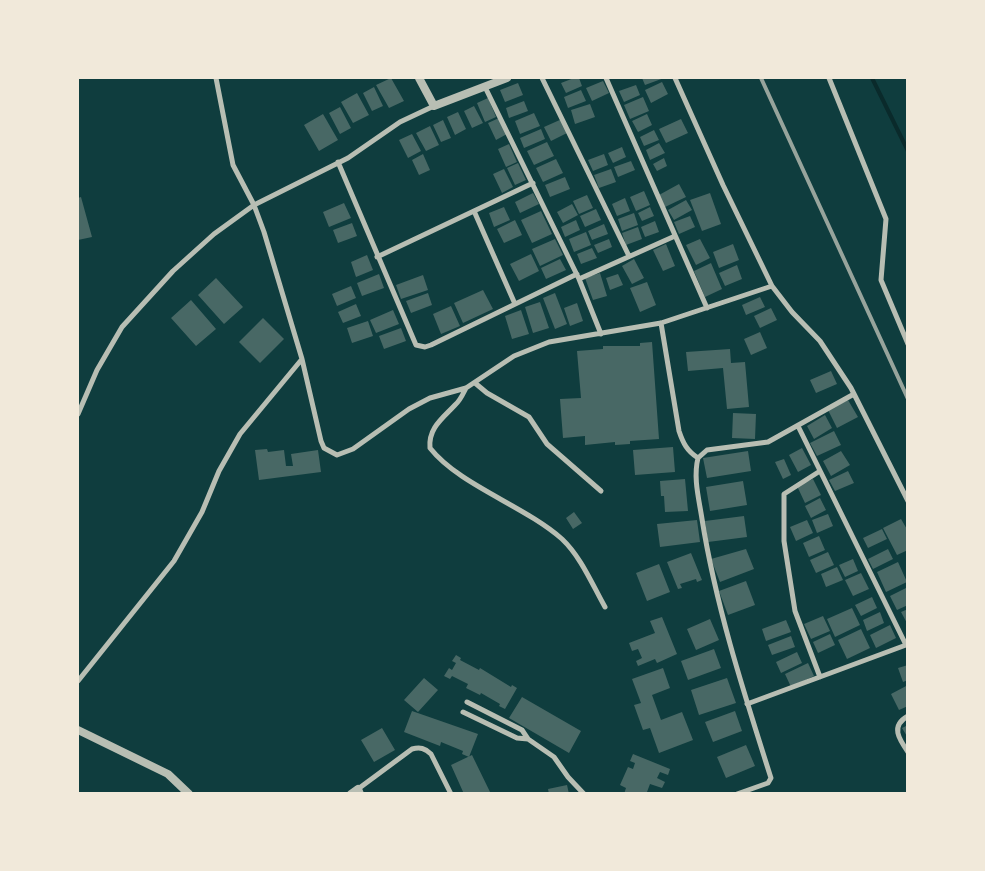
<!DOCTYPE html>
<html>
<head>
<meta charset="utf-8">
<style>
	body { margin:0 }
	#map { position:relative; width:985px; height:871px; overflow:hidden; background:#0f3d3e; font-family:"PT Sans Narrow",sans-serif }
	canvas { display:block }
	.frame { position:absolute; inset:0; border:79px solid #f1e9da; pointer-events:none }
</style>
</head>
<body>
<div id="map">
<canvas width="985" height="871"></canvas>
<div class="frame"></div>
</div>
<script>
const c = document.querySelector('canvas').getContext('2d');
c.lineJoin = 'round';
function stroke(path, color, width, dash) { c.strokeStyle = color; c.lineWidth = width; c.lineCap = dash ? 'butt' : 'round'; c.setLineDash(dash || []); c.stroke(path); }
function fill(path, color) { c.fillStyle = color; c.fill(path, 'evenodd'); }
stroke(new Path2D(`
	M872,78L908,151`), '#0a2a2b', 4);
fill(new Path2D(`
	M391,78L404,101L389,108L376,85Z
	M574,78H579L582,86L566,93L561,83Z
	M642,78H664L645,85Z
	M603,81L609,93L592,101L586,88Z
	M662,82L668,94L651,103L645,90Z
	M518,83L523,95L505,102L500,90Z
	M636,85L640,95L624,102L619,91Z
	M374,87L383,106L372,111L363,93Z
	M581,90L586,101L568,108L564,97Z
	M357,93L369,115L353,123L341,102Z
	M643,97L649,111L630,119L624,105Z
	M488,98L496,117L485,122L477,103Z
	M524,101L528,111L509,118L506,108Z
	M590,104L595,117L575,124L571,110Z
	M474,106L483,123L472,128L464,111Z
	M340,107L351,128L340,134L329,113Z
	M458,112L466,129L455,135L447,117Z
	M534,113L540,126L520,134L515,121Z
	M323,114L338,140L319,151L304,125Z
	M647,114L652,125L638,132L632,121Z
	M499,118L507,134L496,140L488,123Z
	M562,119L569,132L551,141L544,127Z
	M681,119L688,133L666,143L659,129Z
	M443,120L451,138L441,142L433,125Z
	M430,126L439,145L426,151L416,133Z
	M541,129L545,139L524,148L520,138Z
	M654,130L659,140L644,146L640,137Z
	M412,134L421,151L408,158L399,140Z
	M547,142L554,156L534,165L527,151Z
	M659,143L665,153L650,160L646,150Z
	M509,144L517,162L506,167L498,149Z
	M622,147L626,157L613,163L608,153Z
	M423,154L430,170L419,175L412,160Z
	M604,154L608,165L593,171L588,160Z
	M664,158L667,166L657,171L653,164Z
	M556,159L563,173L543,182L536,168Z
	M631,161L635,170L618,177L614,167Z
	M518,163L526,180L515,185L507,168Z
	M504,169L513,187L502,193L493,174Z
	M611,169L616,182L599,188L594,175Z
	M565,177L570,189L550,197L545,185Z
	M679,184L686,197L665,207L659,195Z
	M644,191L650,205L636,211L630,197Z
	M533,193L539,204L520,213L515,202Z
	M710,193L721,224L702,231L690,200Z
	M587,195L593,208L579,214L573,201Z
	M81,197L92,237L78,240V198Z
	M625,198L630,211L617,216L612,204Z
	M686,200L692,210L674,220L668,210Z
	M344,203L351,218L329,227L323,212Z
	M572,204L578,215L563,223L557,212Z
	M504,207L510,220L494,227L489,213Z
	M650,207L654,216L642,221L638,213Z
	M596,209L601,220L585,227L580,216Z
	M541,211L552,234L532,243L521,220Z
	M634,213L638,225L622,231L618,219Z
	M690,216L695,227L679,234L674,222Z
	M515,220L522,235L504,243L497,229Z
	M576,220L580,230L565,237L561,227Z
	M655,221L659,232L645,237L641,227Z
	M352,223L357,236L338,243L333,230Z
	M604,224L608,234L592,240L588,231Z
	M638,227L642,239L626,245L622,233Z
	M586,232L591,245L574,252L569,239Z
	M555,239L563,255L540,266L532,249Z
	M609,239L612,247L598,253L594,245Z
	M700,239L710,258L696,265L686,245Z
	M666,244L675,266L663,271L653,250Z
	M733,244L739,260L719,268L713,252Z
	M592,248L597,258L581,264L577,254Z
	M531,254L539,271L519,281L510,264Z
	M367,255L373,270L356,277L351,262Z
	M560,259L566,270L546,279L541,268Z
	M634,259L644,278L632,284L622,266Z
	M711,263L722,289L705,297L694,271Z
	M737,265L742,279L725,286L719,273Z
	M600,273L607,296L593,300L585,278Z
	M379,274L384,288L362,296L357,283Z
	M618,274L623,285L610,290L606,278Z
	M423,275L428,290L401,299L396,285Z
	M216,278L243,307L224,324L198,295Z
	M647,282L656,305L640,312L630,288Z
	M351,286L356,298L337,306L332,294Z
	M483,290L493,309L463,323L454,303Z
	M428,293L432,305L411,313L406,301Z
	M555,293L567,324L555,329L543,298Z
	M760,297L765,307L746,315L742,305Z
	M191,300L216,329L196,346L171,318Z
	M540,302L549,328L533,333L525,307Z
	M577,303L583,321L570,326L564,308Z
	M356,304L361,316L343,323L338,312Z
	M451,306L460,326L441,334L433,314Z
	M771,308L777,320L760,328L754,316Z
	M393,310L399,324L376,333L370,320Z
	M521,310L529,334L512,339L505,316Z
	M263,318L284,339L260,363L239,342Z
	M368,321L373,336L352,343L347,328Z
	M401,328L406,341L384,349L379,336Z
	M760,332L767,348L751,355L744,339Z
	M652,342L659,439L630,441V444L615,445V442L585,445V436L563,438L560,399L581,398L577,351L603,349V346H640V343Z
	M730,349L731,363L745,362L749,407L727,409L723,368L688,371L686,352Z
	M831,371L837,384L816,393L810,380Z
	M848,400L858,417L837,428L828,410Z
	M733,413L756,414L755,439L732,438Z
	M825,415L832,428L814,439L807,426Z
	M834,431L841,445L817,456L810,443Z
	M673,447L675,472L635,475L633,450Z
	M802,448L811,465L798,472L789,455Z
	M267,449L268,452L284,450L286,466H293L291,454L318,450L321,472L259,480L255,450Z
	M748,451L751,471L707,478L703,458Z
	M841,451L850,465L831,476L823,461Z
	M784,459L791,475L783,479L775,462Z
	M848,471L854,483L835,491L829,480Z
	M685,479L688,511L665,512L664,496H661L660,481Z
	M813,479L821,495L805,503L797,486Z
	M743,481L747,505L710,511L706,487Z
	M820,498L826,510L811,518L805,506Z
	M574,512L582,523L573,529L566,518Z
	M828,514L833,526L817,533L812,520Z
	M744,516L747,537L708,542L705,521Z
	M901,519L908,531V550L897,555L883,528Z
	M697,520L700,542L660,547L657,524Z
	M807,520L813,533L796,541L790,527Z
	M882,529L887,539L868,548L863,538Z
	M819,536L825,550L809,557L803,543Z
	M746,549L754,569L720,582L711,559Z
	M888,549L893,559L873,569L868,559Z
	M828,552L834,565L816,573L810,560Z
	M691,553L702,580L697,582L696,579L680,584L682,588L678,589L667,562Z
	M853,559L858,571L845,577L839,565Z
	M898,562L907,582L886,592L877,572Z
	M659,564L670,592L647,601L636,573Z
	M837,567L843,580L826,587L821,574Z
	M861,573L869,589L853,596L845,580Z
	M746,581L755,605L728,615L719,591Z
	M908,587V605L897,610L890,596Z
	M872,597L877,608L861,616L855,605Z
	M852,608L860,625L835,637L827,619Z
	M908,609V625L901,612Z
	M880,612L884,623L867,631L863,620Z
	M823,616L830,631L811,639L804,624Z
	M662,617L677,654L657,663L655,659L638,666L636,661L642,658L638,649L632,651L629,643L655,633L650,621Z
	M710,619L719,640L696,650L687,629Z
	M786,620L791,632L766,641L762,629Z
	M890,625L896,638L876,648L870,635Z
	M861,629L870,648L847,659L838,640Z
	M830,634L835,645L818,653L813,642Z
	M791,636L795,647L772,655L768,645Z
	M714,649L721,668L688,680L681,661Z
	M797,652L802,663L781,673L776,662Z
	M456,655L461,658L460,660L479,670L480,668L511,687L512,685L517,688L505,709L499,706L500,704L481,693L480,695L466,688L468,684L452,676L450,679L444,676L449,668L452,670L456,663L452,661Z
	M808,663L814,676L791,687L785,674Z
	M908,665V680L903,682L898,668Z
	M663,668L670,688L652,695L661,720L682,712L693,740L659,753L650,728L643,730L634,705L641,703L632,679Z
	M424,678L438,690L418,712L404,700Z
	M727,678L736,703L699,715L691,690Z
	M908,685V706L899,710L891,694Z
	M522,697L581,731L569,753L509,718Z
	M412,711L478,734L469,757L462,754L463,751L441,742L440,746L404,732Z
	M735,711L742,731L713,742L705,722Z
	M908,725V738L902,728Z
	M382,728L395,750L374,762L361,740Z
	M746,745L755,766L726,778L717,757Z
	M633,754L670,769L668,775L660,772L657,778L665,782L662,788L650,784L647,792L651,794H624L626,788L620,785L628,767L633,769L635,763L630,761Z
	M472,755L491,794H464L451,765Z
	M567,785L569,794H549L548,789Z`), '#486865');
stroke(new Path2D(`
	M542,78L629,256
	M606,78L707,308
	M675,78L723,185L772,286L792,312L820,341L851,388L908,501
	M829,78L886,219L881,280L908,344
	M485,87L579,279L601,334
	M338,162L416,345L425,347L431,345L577,274
	M474,211L515,304
	M377,257L533,183
	M579,279L675,236
	M661,323L679,431C683,443 687,451 698,458
	M302,359L321,441L324,448L337,455L353,449L409,409L430,398L466,388L514,356L549,342L661,323L772,286
	M475,383L487,393L529,417L547,444L601,491
	M466,388C463,394 460,401 455,405C443,418 428,428 430,448C459,485 525,506 562,539C581,557 592,584 605,607
	M78,414L97,370L122,327L173,271L214,234L254,205L348,158L400,122L434,106
	M820,677L795,611L784,541V494L820,471
	M78,681L174,561L202,512L219,471L240,434L302,359L264,232L254,205L233,165L216,78
	M747,704L906,645L798,426
	M463,712L517,738L528,739L522,730L467,702
	M908,716C890,726 899,739 908,752
	M528,739L554,757L568,777L584,794
	M358,789L412,749C420,747 425,748 431,754L451,794
	M737,794L768,783L771,778C744,693 716,607 702,519C699,499 693,478 698,458L707,450L768,442L854,394`), '#b8beb3', 5);
stroke(new Path2D(`
	M419,78L434,106L507,78
	M78,730L168,774L189,794
	M351,794L358,789L360,794`), '#b8beb3', 8);
stroke(new Path2D(`
	M761,78L908,399`), '#97a49c', 4);
</script>
</body>
</html>
